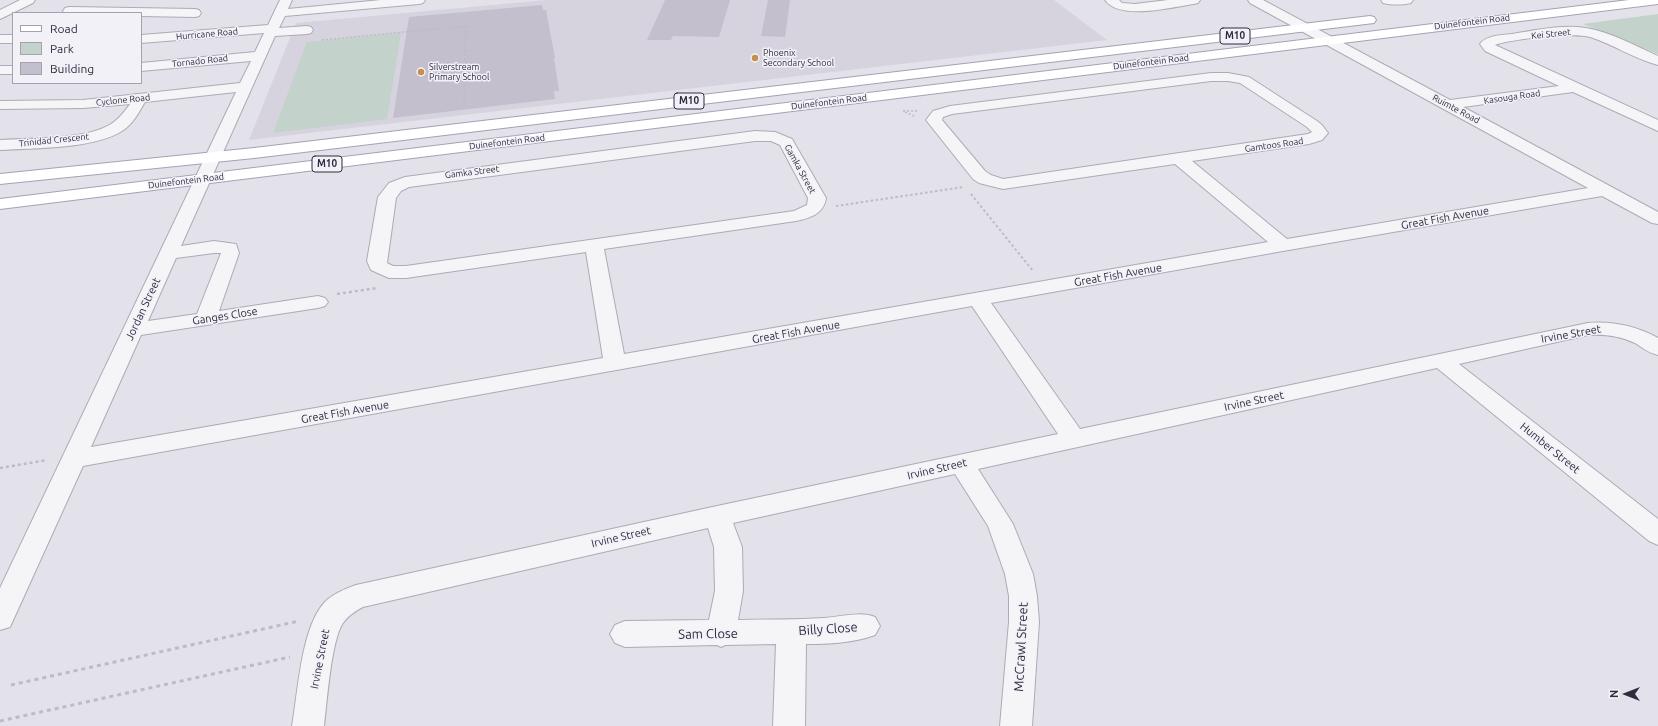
<!DOCTYPE html>
<html>
<head>
<meta charset="utf-8">
<style>
	body { margin:0 }
	#map { position:relative; width:1658px; height:726px; overflow:hidden; background:#e3e1e9; font-family:Ubuntu,sans-serif }
	canvas { display:block }
	.legend { position:absolute; left:12px; top:12px; width:130px; height:72px; box-sizing:border-box; background:#f2f1f7; border:1px solid #a5a1ae; margin:0; padding:5px 7px; list-style:none; font-size:12px; color:#312a40 }
	.legend li { display:flex; align-items:center; gap:8px; height:20px }
	.legend b { width:20px; border:1px solid #a5a1ae }
	.north { position:absolute; left:1606px; top:674px; width:40px; height:40px; -webkit-text-stroke:3px #f2f1f7; paint-order:stroke; rotate:270deg; font-size:11px; font-weight:700; line-height:16px; text-align:center; color:#312a40 }
	.north::after { content:''; display:block; margin:auto; width:14px; height:18px; background:#312a40; clip-path:polygon(50% 0,100% 100%,50% 72%,0 100%) }
</style>
</head>
<body>
<div id="map">
<canvas width="1658" height="726"></canvas>
<ul class="legend">
<li><b style="height:5px;background:#fff"></b>Road</li>
<li><b style="height:11px;background:#c3d2ca"></b>Park</li>
<li><b style="height:11px;background:#c3bfcc"></b>Building</li>
</ul>
<div class="north">N</div>
</div>
<script>
const c = document.querySelector('canvas').getContext('2d');
c.lineJoin = 'round';
function fill(path, color) { c.fillStyle = color; c.fill(path, 'evenodd'); }
function stroke(path, color, width, dash) { c.strokeStyle = color; c.lineWidth = width; c.lineCap = dash ? 'butt' : 'round'; c.setLineDash(dash || []); c.stroke(path); }
function label(font, color, halo, rows, align = 'center') {
  c.font = font + ' Ubuntu,sans-serif'; c.lineWidth = 3; c.setLineDash([]); c.textBaseline = 'middle'; c.strokeStyle = halo; c.fillStyle = color; for (const [text, x, y, turn = 0] of rows) {
    c.save(); c.translate(x, y); c.rotate((+turn || 0) * Math.PI / 180); c.textAlign = isNaN(turn) ? turn : align; if (halo) c.strokeText(text, 0, 0); c.fillText(text, 0, 0); c.restore();
  }
}
fill(new Path2D(`
	M547,0H1054L1107,40L249,140L296,23Z`), '#d7d3de');
fill(new Path2D(`
	M1658,14V54L1583,24Z
	M401,33L387,119L273,133L307,42Z`), '#c3d2ca');
fill(new Path2D(`
	M665,0H730L719,37L673,36L671,40H647Z
	M768,0H790L785,37L761,36Z
	M542,5L543,10H546L555,58H554L559,91H554L555,99L393,118L409,17Z`), '#c3bfcc');
const minor = new Path2D(`
	M20,0H35L33,3L0,19V10Z
	M280,0H292L288,9L381,0H425L423,3L419,4L285,16L279,28L307,26L311,27L313,30L311,33L307,34L275,36L181,246L214,241L236,244L239,253L219,311L318,296L325,298L328,302L325,306L318,308L141,335L91,447L603,358L586,252L406,278H389L371,270L367,261L378,197L389,183L405,177L755,131L775,132L792,139L826,198C824,214 810,218 796,221L604,249L624,354L1268,242L1175,164L1003,189L979,183L973,179L926,120L933,111L950,106L1211,73H1228L1249,77L1317,121L1322,125L1328,133L1322,140L1309,144L1192,161L1287,239L1588,188L1250,3L1248,0H1263L1450,100L1559,86L1485,51L1480,44C1486,35 1503,35 1512,34C1536,30 1562,24 1586,28C1611,32 1635,46 1658,56V65C1634,59 1613,44 1590,37C1573,32 1512,39 1495,45L1658,120V131L1573,92L1463,107L1658,212V224L1652,223L1602,196L1283,251L991,303L1080,429L1588,323C1613,321 1636,326 1658,338V355C1649,353 1643,348 1635,343C1620,336 1605,334 1588,335L1459,364L1658,519V545L1649,541L1437,368L978,469L1013,524L1033,574L1037,596L1039,622L1032,726H1000L1009,622V596L1005,574L988,526L955,474L733,523L742,547L743,591L738,620C767,619 796,620 824,618C841,617 860,611 875,617L880,626L875,635C853,643 830,644 806,644L805,726H773L776,644L725,645L721,647L717,645L625,647L615,643L610,634L615,625L625,621L709,620L715,591L714,547L708,528L363,607C355,611 348,616 343,623C331,641 327,702 324,726H292C298,692 301,629 324,603C332,594 345,589 356,585L717,506L1058,434L972,306L83,466L10,627L0,630V588L236,92L145,102C139,112 133,124 122,131C94,149 34,148 0,150V140C30,138 86,140 111,124C119,119 125,111 130,104L83,108L0,109V101L83,100L240,83L251,61L141,71V63L255,52L264,33L141,43V35L268,25ZM1211,81H1228L1240,83L1307,127L1312,132L1308,134L1003,179L991,175L985,171L942,120L943,117L952,114ZM755,141H771L780,145L808,198L807,205L794,211L406,266H393L387,263L396,198L401,191L409,187ZM214,253H221L197,314L148,321L176,258Z
	M1105,0H1119L1122,3L1135,4L1168,0H1200L1198,3L1194,4C1172,7 1120,21 1105,0Z
	M1381,0H1413L1411,3C1403,5 1391,5 1383,3Z
	M69,7L195,9L199,10L201,13L199,16L195,17L141,16V13H64L63,11L65,8Z
	M0,35H13V43H0Z
	M0,66H13V74H0Z`);
const major = new Path2D(`
	M1629,0H1658V4L0,209V199Z
	M1370,16L1374,17L1376,20L1374,23L254,158L0,184V174L254,148Z`);
stroke(minor, '#aeaab6', 2);
stroke(major, '#a7a1b4', 2);
stroke(new Path2D(`
	M449,28L467,26
	M322,40L445,28
	M465,60L466,20
	M413,78L465,73
	M464,107L465,62
	M903,111H917
	M905,112L916,117`), '#bebbc4', 1.5, [2, 2]);
stroke(new Path2D(`
	M971,194L1033,271
	M836,206L964,187`), '#bebbc4', 2, [2.5, 2.5]);
stroke(new Path2D(`
	M337,294L377,288
	M0,468L47,460`), '#bebbc4', 2.5, [3, 3]);
stroke(new Path2D(`
	M11,685L299,621
	M0,721L290,657`), '#bebbc4', 3, [4, 4]);
fill(minor, '#f5f4f7');
fill(major, '#fff');
for (const [x, y, r, color] of [
	[755,58,4,"#c78f4d"],
	[421,72,4,"#c78f4d"]
]) { const dot = new Path2D(); dot.arc(x, y, r, 0, 2 * Math.PI); c.fillStyle = color; c.fill(dot); stroke(dot, '#f2f1f7', 1.5); }
label('9px', '#312a40', '#f2f1f7', [
	["Duinefontein Road",1472,22,-7],
	["Hurricane Road",207,34,-5],
	["Kei Street",1551,34,-6],
	["Tornado Road",200,61,-6],
	["Duinefontein Road",1151,62,-7],
	["Kasouga Road",1512,97,-8],
	["Cyclone Road",123,100,-6],
	["Duinefontein Road",829,102,-7],
	["Ruimte Road",1456,109,28],
	["Trinidad Crescent",54,140,-6],
	["Duinefontein Road",507,142,-7],
	["Gamtoos Road",1274,145,-8],
	["Gamka Street",800,169,61],
	["Gamka Street",472,172,-7],
	["Duinefontein Road",186,181,-7]
]);
label('9px', '#312a40', '#f2f1f7', [
	["Phoenix",763,53],
	["Secondary School",763,63],
	["Silverstream",429,67],
	["Primary School",429,77]
], 'left');
for (const [x, y, w] of [
	[1235,36,30],
	[689,101,30],
	[327,164,30]
]) { const box = new Path2D(); box.roundRect(x - w / 2, y - 8, w, 16, 3); c.fillStyle = '#f2f1f7'; c.fill(box); stroke(box, '#312a40', 1); }
label('bold 10px', '#312a40', null, [
	["M10",1235,36],
	["M10",689,101],
	["M10",327,164]
]);
label('11px', '#312a40', '#f2f1f7', [
	["Great Fish Avenue",1445,218,-10],
	["Great Fish Avenue",1118,275,-10],
	["Jordan Street",143,309,-65],
	["Ganges Close",225,316,-9],
	["Great Fish Avenue",796,332,-10],
	["Irvine Street",1571,334,-10],
	["Irvine Street",1254,401,-12],
	["Great Fish Avenue",345,412,-10],
	["Humber Street",1550,448,39],
	["Irvine Street",937,469,-13],
	["Irvine Street",621,537,-13],
	["Irvine Street",320,659,-79]
]);
label('13px', '#312a40', '#f2f1f7', [
	["Billy Close",828,629,-4],
	["Sam Close",708,634,-1],
	["McCrawl Street",1021,647,-87]
]);
</script>
</body>
</html>
